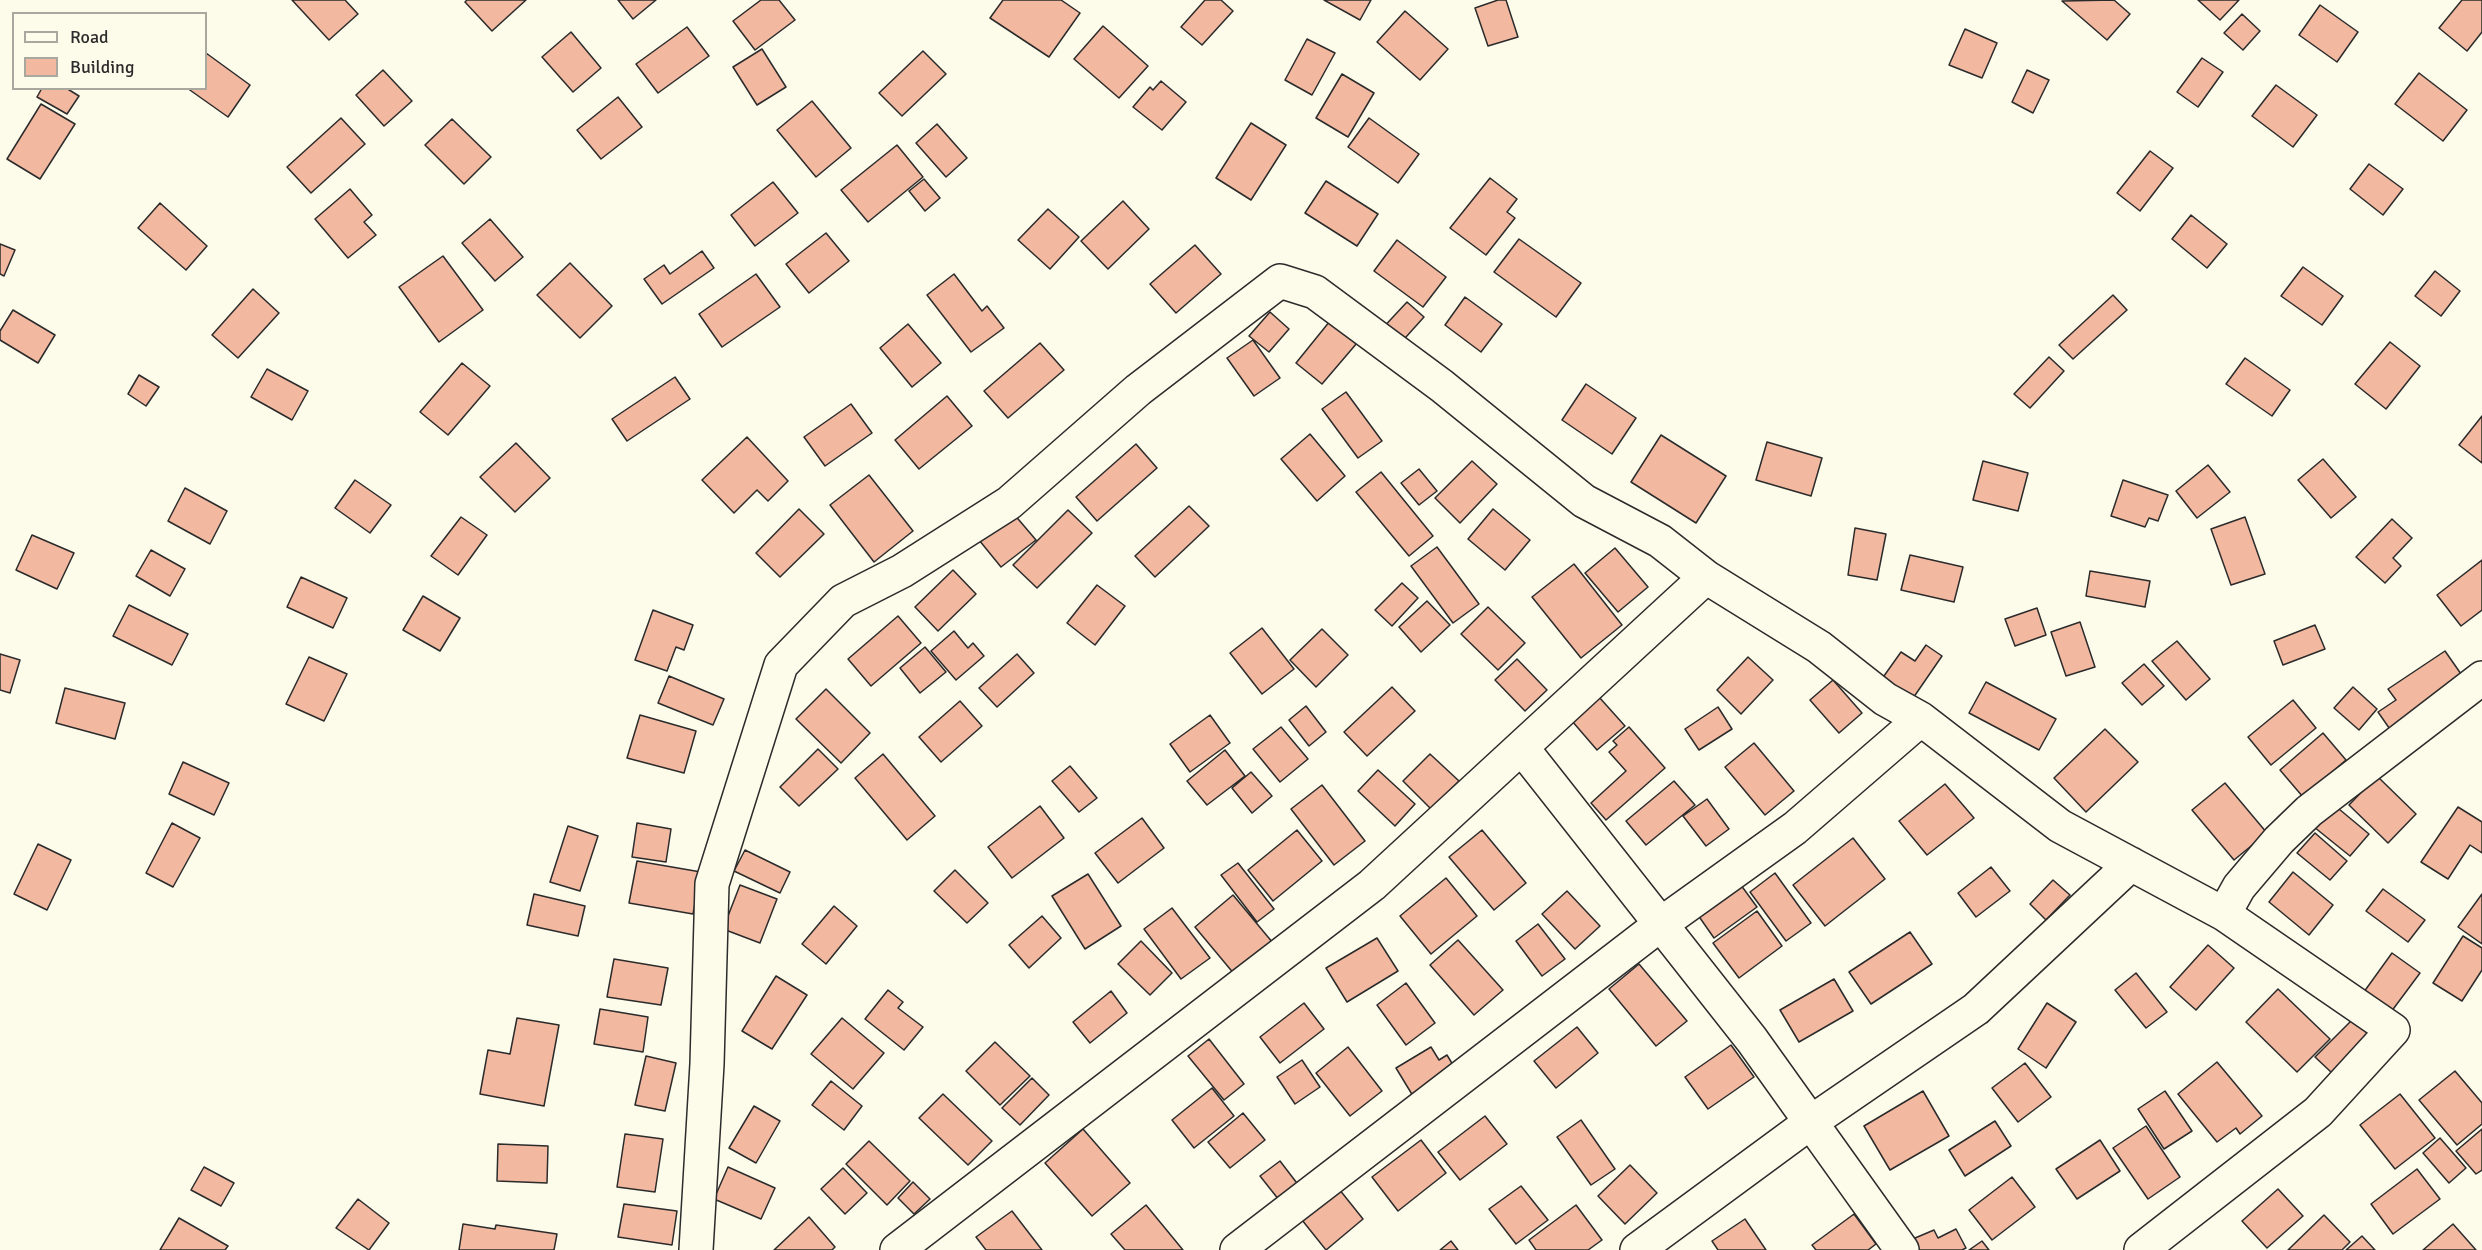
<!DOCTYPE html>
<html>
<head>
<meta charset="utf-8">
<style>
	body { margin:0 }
	#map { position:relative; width:2482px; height:1250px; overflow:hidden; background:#fdfbea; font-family:Signika,sans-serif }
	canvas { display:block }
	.legend { position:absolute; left:12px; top:12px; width:195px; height:78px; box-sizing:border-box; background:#fdfbea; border:2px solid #a9a89e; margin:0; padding:8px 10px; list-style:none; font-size:18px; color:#2b2b2b }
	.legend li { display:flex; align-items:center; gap:12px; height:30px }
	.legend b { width:30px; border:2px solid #a9a89e }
</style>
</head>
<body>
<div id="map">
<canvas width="2482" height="1250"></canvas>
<ul class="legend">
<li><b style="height:8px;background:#fdfbea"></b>Road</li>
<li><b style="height:16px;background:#f2b8a0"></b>Building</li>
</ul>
</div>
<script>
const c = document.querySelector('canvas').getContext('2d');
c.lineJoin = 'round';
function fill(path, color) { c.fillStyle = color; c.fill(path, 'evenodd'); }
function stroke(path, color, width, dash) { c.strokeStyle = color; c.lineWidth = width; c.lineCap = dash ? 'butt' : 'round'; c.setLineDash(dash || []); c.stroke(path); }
const building = new Path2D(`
	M292,0H345L358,14L329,40Z
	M467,0H526L492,31L465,2Z
	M618,0H656L633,19Z
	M761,0H779L795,20L755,50L733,21Z
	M1003,0H1061L1080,13L1049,57L990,18Z
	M1205,0H1221L1233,11L1202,45L1181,27Z
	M1324,0H1371L1360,20Z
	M1498,0H1506L1518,37L1488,46L1475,8Z
	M2114,0L2130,14L2107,40L2062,1Z
	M2198,0H2239L2220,20Z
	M2462,0H2482V32L2467,51L2439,28Z
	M2320,5L2358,32L2337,62L2299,35Z
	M1405,11L1448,49L1420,80L1377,42Z
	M2242,14L2260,31L2243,50L2224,33Z
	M1103,26L1148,66L1119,98L1074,59Z
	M687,27L709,56L658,93L636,64Z
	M1965,29L1997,43L1982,78L1949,65Z
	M571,32L601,68L573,92L542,57Z
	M1307,39L1335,53L1312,95L1285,80Z
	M762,49L786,87L757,105L733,67Z
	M923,51L946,74L902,116L879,93Z
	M206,53L250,85L228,117L187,88H206Z
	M2202,58L2223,72L2198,107L2177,92Z
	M383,70L412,101L384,126L356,95Z
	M2027,70L2049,80L2033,113L2012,102Z
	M2419,73L2467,110L2443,141L2395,104Z
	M1342,74L1374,93L1348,137L1316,118Z
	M1161,81L1186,102L1162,130L1133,107L1150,87L1153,90Z
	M2276,85L2317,115L2293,147L2252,116Z
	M42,88H66L79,96L67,114L37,97Z
	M618,97L642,127L601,159L577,130Z
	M812,101L851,148L816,177L777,130Z
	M41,104L75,124L40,179L7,159Z
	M341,118L365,144L311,193L287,167Z
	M1369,118L1419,154L1398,183L1348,147Z
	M452,119L491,157L464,184L425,145Z
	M1251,123L1286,145L1251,200L1216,178Z
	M937,124L967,158L946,177L916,143Z
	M897,145L923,177L868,222L841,190Z
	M2150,151L2173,168L2140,211L2117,193Z
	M2369,164L2403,189L2383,215L2350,189Z
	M1490,178L1517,199L1507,212L1515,218L1486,255L1450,228Z
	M924,179L940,198L925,211L909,191Z
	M1326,181L1378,214L1357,246L1305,213Z
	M773,182L798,213L755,246L731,215Z
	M350,189L372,215L364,222L376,235L348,258L315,219Z
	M1123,201L1149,229L1108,269L1081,241Z
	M160,203L207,246L186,270L138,228Z
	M1048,209L1079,237L1050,269L1018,240Z
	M2191,215L2227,244L2207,268L2172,239Z
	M490,219L523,257L495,281L462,243Z
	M826,233L849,261L809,293L786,264Z
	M1519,239L1581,283L1556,317L1494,272Z
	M1397,240L1446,277L1423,307L1374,271Z
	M0,244L15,250L4,276L0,274Z
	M1195,245L1221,274L1176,313L1150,284Z
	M702,251L714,268L662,304L644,279L664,265L670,274Z
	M443,256L483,310L439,342L399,287Z
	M570,263L612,306L580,338L537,295Z
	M2303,267L2343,296L2322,325L2281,296Z
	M2435,271L2460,291L2441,316L2415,296Z
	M756,274L780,307L722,347L699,314Z
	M954,274L982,311L987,306L1004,328L971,352L927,295Z
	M253,289L279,313L238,358L212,335Z
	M2113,295L2127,310L2073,359L2059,345Z
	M1465,297L1502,324L1481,352L1445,325Z
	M1407,302L1424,317L1397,347L1379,332Z
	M13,310L55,335L38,363L0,340V331Z
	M1270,312L1289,329L1269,352L1249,336Z
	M1330,321L1357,343L1322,384L1296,363Z
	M908,324L941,363L912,387L880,348Z
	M1253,340L1280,378L1254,396L1227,358Z
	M2390,342L2420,366L2386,409L2355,384Z
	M1040,343L1064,370L1008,418L984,391Z
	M2049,357L2064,371L2030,408L2014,394Z
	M2245,358L2290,390L2272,416L2226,384Z
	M462,363L490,386L448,435L420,412Z
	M267,369L308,391L292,420L251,397Z
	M139,375L159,387L146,406L128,394Z
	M675,377L690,399L627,441L612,419Z
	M1586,384L1636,418L1612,454L1562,420Z
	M1346,392L1382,441L1358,458L1322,409Z
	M947,396L972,426L919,469L895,440Z
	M851,404L872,433L825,466L804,437Z
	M2482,416V463L2459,445Z
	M1310,434L1345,476L1317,501L1281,459Z
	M1661,435L1726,476L1696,523L1631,482Z
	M747,437L788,481L768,501L757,490L734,513L702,480Z
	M1767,442L1822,458L1811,496L1756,480Z
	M516,443L550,478L515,512L480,477Z
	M1136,444L1157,468L1097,521L1076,497Z
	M2323,459L2356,497L2331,518L2298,480Z
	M1472,461L1497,484L1460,523L1435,498Z
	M1983,461L2028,473L2018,511L1973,500Z
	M2208,465L2230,492L2197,518L2176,491Z
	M1419,469L1437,491L1419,505L1401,483Z
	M1381,472L1433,536L1409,556L1356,492Z
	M869,475L913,531L874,562L830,505Z
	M355,480L391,505L370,533L335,508Z
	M2123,480L2168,495L2158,521L2149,518L2145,527L2111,516Z
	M185,488L227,511L210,544L168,521Z
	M1189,506L1209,526L1155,577L1135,556Z
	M799,509L824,534L780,577L756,553Z
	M1493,509L1530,540L1505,570L1468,539Z
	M1068,510L1092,533L1037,588L1013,565Z
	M1013,513L1036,540L1001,567L979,540Z
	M461,517L487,535L458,575L431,556Z
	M2245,517L2265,574L2231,585L2211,529Z
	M2392,519L2412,538L2393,558L2401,566L2385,583L2356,557Z
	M1855,528L1886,534L1877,580L1848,575Z
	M32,535L74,553L57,589L16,570Z
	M1437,547L1479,604L1453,623L1411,566Z
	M1615,548L1648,587L1618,612L1585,573Z
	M151,550L185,569L170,596L136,576Z
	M1910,555L1963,567L1954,602L1901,590Z
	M2482,560V610L2461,626L2437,595Z
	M1574,564L1622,625L1581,658L1532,597Z
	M953,570L976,594L938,631L915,607Z
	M2090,571L2150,581L2145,607L2086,596Z
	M301,577L347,598L333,628L287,607Z
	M1402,583L1418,598L1392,626L1375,610Z
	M1097,585L1125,606L1095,645L1067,623Z
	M423,596L460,618L440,651L403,630Z
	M1427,601L1450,625L1421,652L1399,627Z
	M129,605L188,634L172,665L113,636Z
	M1488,607L1525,643L1498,670L1461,634Z
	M2037,608L2046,635L2015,646L2005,619Z
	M653,610L693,625L684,650L676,647L667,671L635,660Z
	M898,616L921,643L871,686L848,659Z
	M2080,622L2095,667L2066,676L2051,632Z
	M2315,625L2325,649L2283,665L2274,641Z
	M1262,628L1294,669L1262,694L1230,653Z
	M1322,629L1348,655L1316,687L1290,660Z
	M954,631L968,648L973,643L984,656L956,680L931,651Z
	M2177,641L2210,679L2186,700L2152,661Z
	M1926,645L1942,656L1909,704L1879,683L1901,652L1915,661Z
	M925,647L946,672L920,693L900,668Z
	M2445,651L2468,684L2394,735L2378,712L2396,700L2388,689Z
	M0,654L20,660L10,693L0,690Z
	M1017,654L1034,673L997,707L979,688Z
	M309,657L347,674L324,721L286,704Z
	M1748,657L1773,680L1741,714L1717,690Z
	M1517,659L1547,690L1525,711L1495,680Z
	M2144,664L2164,686L2142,705L2122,683Z
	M669,676L724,699L713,725L658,703Z
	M1833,680L1862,713L1839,733L1810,700Z
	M1986,682L2056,719L2039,750L1969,713Z
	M1392,687L1415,711L1367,756L1344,732Z
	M2353,687L2377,709L2359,730L2334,708Z
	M65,688L125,703L115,739L56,723Z
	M826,689L870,733L841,763L796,719Z
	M1599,697L1625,726L1597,750L1572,721Z
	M2293,700L2316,728L2271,765L2248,737Z
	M960,701L982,726L941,762L919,737Z
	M1306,706L1326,732L1309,746L1289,720Z
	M1718,707L1732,729L1699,750L1685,729Z
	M640,715L696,731L684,773L627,758Z
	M1210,715L1230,743L1190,772L1170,744Z
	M1281,727L1308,759L1280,782L1253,749Z
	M1629,727L1665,768L1606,820L1591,803L1626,771L1609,752L1617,745L1613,741Z
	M2105,729L2138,762L2086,812L2054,778Z
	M2323,733L2346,760L2303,797L2280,770Z
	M1754,743L1794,791L1765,815L1725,767Z
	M818,749L838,769L799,806L780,787Z
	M1225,750L1245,776L1207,805L1187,781Z
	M883,754L935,816L907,840L855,778Z
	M1430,754L1459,781L1431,809L1403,781Z
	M183,762L229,783L214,815L169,794Z
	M1070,766L1097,798L1079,812L1052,781Z
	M1378,770L1415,804L1395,826L1358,791Z
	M1251,772L1272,796L1252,813L1232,788Z
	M2377,776L2416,814L2388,843L2349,805Z
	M1674,781L1695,805L1646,845L1626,821Z
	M2225,783L2267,833L2234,860L2192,810Z
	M1945,784L1974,818L1927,855L1899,821Z
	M1322,785L1365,841L1334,865L1291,809Z
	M1707,799L1729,829L1706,846L1683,816Z
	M2333,804L2369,834L2350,856L2314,827Z
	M1040,806L1064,838L1012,878L988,847Z
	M2458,807L2482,822V853L2470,845L2448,879L2421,862Z
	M1142,818L1164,848L1118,883L1095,853Z
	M172,823L200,838L173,887L146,873Z
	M637,823L671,829L666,862L632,857Z
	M568,826L598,836L580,891L550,882Z
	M1297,830L1322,861L1273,901L1248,870Z
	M1482,830L1526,883L1494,910L1449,857Z
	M2315,833L2347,861L2330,880L2297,853Z
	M1853,838L1885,879L1825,926L1793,885Z
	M38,844L71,860L47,910L14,894Z
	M745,850L790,872L780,893L734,871Z
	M637,861L701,872L693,914L629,903Z
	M1238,863L1274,909L1257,922L1221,875Z
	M1991,867L2010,891L1976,917L1958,893Z
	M955,870L988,903L967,923L934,891Z
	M2293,872L2333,905L2309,935L2269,902Z
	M1775,873L1811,923L1786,941L1750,892Z
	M1088,874L1121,926L1085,949L1052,896Z
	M1735,877L1757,907L1714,938L1693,908Z
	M1446,878L1477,916L1431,954L1400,916Z
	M2053,880L2070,895L2046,920L2030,904Z
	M740,885L777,899L760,943L723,929Z
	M2383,889L2425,920L2408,942L2366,911Z
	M1567,891L1600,926L1575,949L1542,914Z
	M534,894L585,906L578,936L527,925Z
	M2482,894V944L2458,927Z
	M1233,895L1273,943L1235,975L1195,927Z
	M834,906L857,926L826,964L802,944Z
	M1172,908L1210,958L1181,979L1144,929Z
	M1757,911L1782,946L1739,978L1713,943Z
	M1042,916L1061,938L1029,968L1009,945Z
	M1538,924L1565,959L1542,976L1516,941Z
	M1910,932L1932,964L1871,1004L1849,972Z
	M2463,936L2482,948V970L2462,1001L2433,983Z
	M1377,938L1398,971L1347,1002L1326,968Z
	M1458,940L1503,990L1474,1015L1430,965Z
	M1141,941L1172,973L1150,995L1118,964Z
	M2208,945L2234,968L2196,1010L2170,987Z
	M2392,953L2420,973L2388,1016L2361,996Z
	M614,959L668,968L661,1005L607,997Z
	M1639,964L1687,1021L1656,1046L1609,989Z
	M2136,973L2167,1012L2146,1028L2115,990Z
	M776,976L807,995L772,1049L742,1031Z
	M1834,979L1853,1011L1799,1042L1780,1010Z
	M1406,983L1435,1023L1406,1045L1377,1005Z
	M2278,989L2330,1039L2297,1072L2246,1022Z
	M888,990L903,1002L898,1008L923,1027L904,1050L865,1019Z
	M1111,991L1127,1013L1090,1043L1073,1022Z
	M1304,1003L1324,1029L1280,1063L1260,1037Z
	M2047,1003L2076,1022L2046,1068L2018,1049Z
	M600,1009L648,1017L643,1052L594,1044Z
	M517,1018L559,1025L544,1106L480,1094L488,1050L510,1054Z
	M842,1018L884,1053L853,1089L811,1054Z
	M2353,1019L2370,1036L2332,1073L2315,1057Z
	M1577,1027L1598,1053L1556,1088L1534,1061Z
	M1209,1039L1244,1084L1224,1100L1188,1056Z
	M995,1042L1030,1076L1000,1105L966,1071Z
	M1731,1045L1754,1077L1708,1109L1685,1077Z
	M1348,1047L1382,1091L1350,1116L1316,1073Z
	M1431,1047L1439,1060L1447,1055L1456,1070L1413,1096L1396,1068Z
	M646,1056L676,1063L665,1111L635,1105Z
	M1302,1060L1320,1087L1295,1104L1277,1077Z
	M2217,1062L2262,1116L2240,1134L2236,1128L2217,1142L2178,1094Z
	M2025,1063L2051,1097L2018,1122L1992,1088Z
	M2455,1071L2482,1103V1124L2457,1145L2419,1100Z
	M1032,1078L1049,1095L1020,1125L1002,1108Z
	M831,1081L862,1106L844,1130L812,1105Z
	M1212,1088L1234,1116L1194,1148L1172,1120Z
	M1923,1091L1949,1136L1890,1170L1864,1126Z
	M2165,1091L2192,1131L2164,1149L2138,1109Z
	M943,1094L992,1141L968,1165L919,1118Z
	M2400,1094L2435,1138L2395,1169L2360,1125Z
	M754,1106L780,1121L756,1163L729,1148Z
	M1243,1113L1265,1140L1230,1168L1208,1142Z
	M1485,1116L1507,1144L1460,1180L1438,1152Z
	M1581,1120L1615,1169L1591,1185L1557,1137Z
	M1995,1121L2011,1146L1965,1176L1949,1150Z
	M2146,1126L2180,1177L2148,1199L2113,1148Z
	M1083,1129L1130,1183L1092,1216L1045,1163Z
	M2482,1129V1170L2476,1174L2456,1151Z
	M625,1134L663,1139L655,1192L617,1187Z
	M2440,1138L2466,1168L2449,1183L2423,1153Z
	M1421,1140L1446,1173L1398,1211L1372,1177Z
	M2100,1140L2120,1171L2077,1199L2056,1169Z
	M869,1141L910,1181L887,1205L846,1164Z
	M498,1144L548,1146L547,1183L497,1181Z
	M1280,1161L1303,1191L1283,1205L1260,1176Z
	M1630,1165L1657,1193L1625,1224L1598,1196Z
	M204,1167L234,1183L221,1206L191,1190Z
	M728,1167L775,1188L761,1219L714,1199Z
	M843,1168L867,1193L845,1214L821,1189Z
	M2417,1169L2440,1199L2393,1234L2371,1204Z
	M2012,1177L2035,1207L1992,1240L1969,1210Z
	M913,1182L930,1199L914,1214L898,1198Z
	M1521,1186L1548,1220L1516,1244L1489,1209Z
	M1339,1189L1363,1219L1326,1250L1302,1220Z
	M2278,1189L2303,1216L2267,1248L2242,1221Z
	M358,1199L389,1223L369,1250L336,1228Z
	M624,1204L677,1211L672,1245L618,1237Z
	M1146,1205L1183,1250H1125L1111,1234Z
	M1576,1205L1602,1240L1588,1250H1536L1529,1240Z
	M1012,1211L1042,1250H986L976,1237Z
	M1854,1214L1876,1244L1868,1250H1816L1812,1245Z
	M2324,1215L2350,1242L2342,1250H2288Z
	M809,1217L835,1247L832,1250H774Z
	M179,1218L228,1246L225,1250H160Z
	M1745,1219L1766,1250H1718L1712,1241Z
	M463,1224L495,1229L496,1225L557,1234L554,1250H459Z
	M2453,1224L2476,1250H2423Z
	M1956,1229L1966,1248L1962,1250H1912L1908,1241L1934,1230L1938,1238Z
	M2362,1236L2375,1250H2346Z
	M1451,1241L1458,1250H1440Z
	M1982,1241L1989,1250H1969Z`);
fill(building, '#f2b8a0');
stroke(building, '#2b2b2b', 1.5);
const street = new Path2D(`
	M1522,748L1752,1040L1902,1250
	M2224,914L2239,887L2279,840L2309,811L2482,678
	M696,1250L707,1064L712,884L781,665L843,601L902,571L1009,503L1138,390L1280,281L1315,292L1442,386L1584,501L1660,541L1706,577L1819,647L1885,699L1921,719L2060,826L2224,914L2393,1030L2318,1112L2141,1250
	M897,1250L1372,885L1706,577
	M1237,1250L1661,924L1795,828L1921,719
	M1637,1250L1811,1122L1976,1009L2131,864`);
stroke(street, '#2b2b2b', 36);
stroke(street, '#fdfbea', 33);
</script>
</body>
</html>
